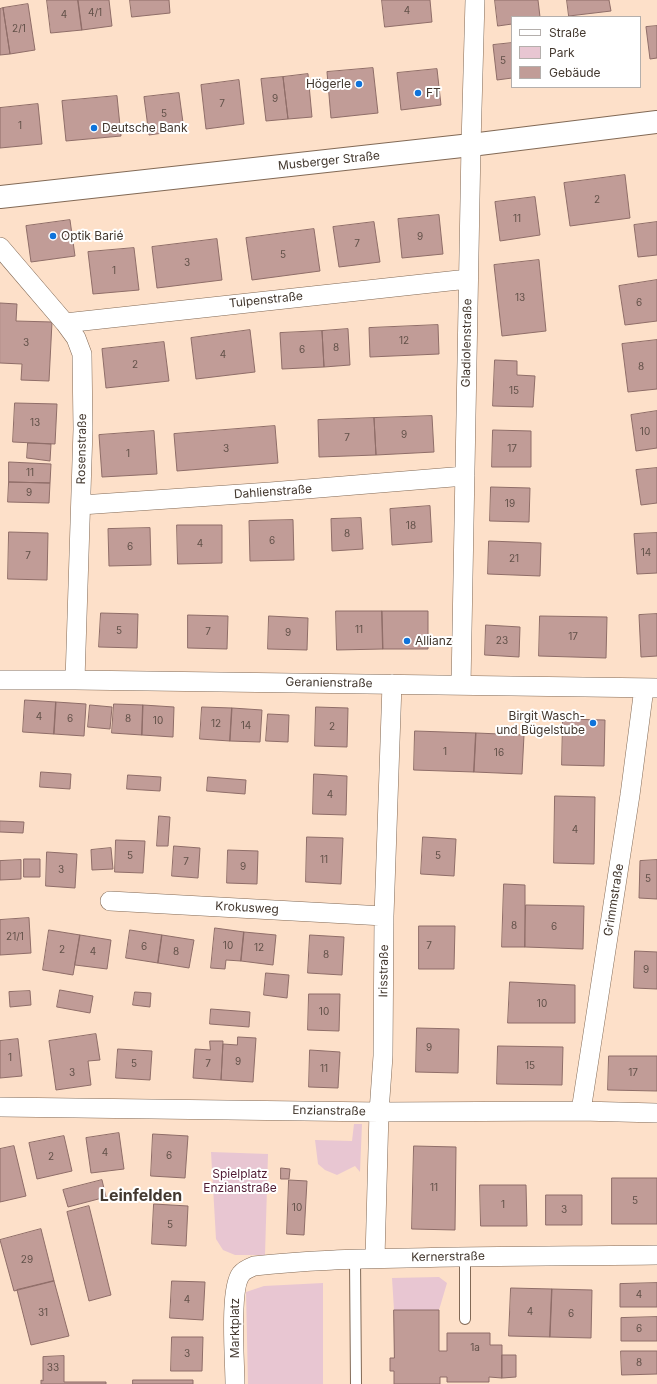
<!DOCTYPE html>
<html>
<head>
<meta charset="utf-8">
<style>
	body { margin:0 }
	#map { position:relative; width:657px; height:1384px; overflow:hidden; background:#fde0c9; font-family:Inter,sans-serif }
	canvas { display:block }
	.legend { position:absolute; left:511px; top:16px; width:130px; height:72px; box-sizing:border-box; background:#fff; border:1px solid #b4afac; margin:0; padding:5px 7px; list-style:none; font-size:12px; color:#43382f }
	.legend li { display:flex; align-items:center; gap:8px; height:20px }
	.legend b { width:20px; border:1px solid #b4afac }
</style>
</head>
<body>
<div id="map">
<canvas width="657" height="1384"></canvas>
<ul class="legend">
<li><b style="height:5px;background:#fff"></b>Straße</li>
<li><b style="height:11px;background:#e8c6d2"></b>Park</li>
<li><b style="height:11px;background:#c19c97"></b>Gebäude</li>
</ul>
</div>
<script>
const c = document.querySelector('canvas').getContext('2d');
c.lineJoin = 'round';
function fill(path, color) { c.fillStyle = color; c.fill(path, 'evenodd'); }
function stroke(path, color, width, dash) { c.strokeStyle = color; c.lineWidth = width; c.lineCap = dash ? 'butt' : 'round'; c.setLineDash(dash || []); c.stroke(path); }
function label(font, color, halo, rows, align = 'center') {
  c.font = font + ' Inter,sans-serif'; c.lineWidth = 4; c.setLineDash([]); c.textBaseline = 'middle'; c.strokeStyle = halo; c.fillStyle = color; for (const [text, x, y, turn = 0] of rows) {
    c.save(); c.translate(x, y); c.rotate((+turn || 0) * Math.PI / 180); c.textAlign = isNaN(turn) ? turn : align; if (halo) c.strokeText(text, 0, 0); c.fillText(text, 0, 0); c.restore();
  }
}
fill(new Path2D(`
	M354,1124H362L360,1172L355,1166L337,1175L325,1170L318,1164L315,1140L352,1141Z
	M211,1152L268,1154L265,1255H235L223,1250L216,1239Z
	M439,1277L447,1283L439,1310H394L392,1278Z
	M323,1283V1384H248L246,1292L264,1286Z`), '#e8c6d2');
const building = new Path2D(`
	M47,0H78L82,30L51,33Z
	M78,0H109L112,26L82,30Z
	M130,0H169L170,13L132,17Z
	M382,0H430L432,22L385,27Z
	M495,0H538L540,17H512V24L498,26Z
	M567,0H609L611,11L569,16Z
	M28,4L35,50L10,54L3,8Z
	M3,8L10,54L0,55V9Z
	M657,26V58L650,59L646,27Z
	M512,43V78L497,80L493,45Z
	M373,68L378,113L331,118L327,72Z
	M437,69L441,105L401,110L397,73Z
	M308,74L312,117L288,119L283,77Z
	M283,77L288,119L266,121L261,79Z
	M239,80L244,124L206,129L201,85Z
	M179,93L184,130L149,135L144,97Z
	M117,96L121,136L66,141L62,101Z
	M38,104L42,144L0,148V108Z
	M625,175L630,218L570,226L564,183Z
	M535,197L540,235L500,241L495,202Z
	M439,215L443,254L402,258L398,219Z
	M70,220L75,256L31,262L26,226Z
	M374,222L380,262L339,267L333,227Z
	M657,222V255L638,257L634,225Z
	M314,229L320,271L252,280L246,238Z
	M217,239L222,280L157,288L152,247Z
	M134,248L139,290L93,294L88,252Z
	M539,260L546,331L502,336L494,265Z
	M657,280V321L625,325L619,286Z
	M0,303L17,304L16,321L52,322L49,381L21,380L22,364L0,363Z
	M438,325L439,354L370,357L369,328Z
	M348,329L350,365L324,367L322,331Z
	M250,330L255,372L196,379L191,338Z
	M322,331L324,367L282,369L280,333Z
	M657,340V389L628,392L622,344Z
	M164,342L169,381L106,388L102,349Z
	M495,360L517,361V375L535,376L533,407L493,406Z
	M15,403L57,404L55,444L13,442Z
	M657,411V448L636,451L631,415Z
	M432,416L434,452L376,455L374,418Z
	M374,418L376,455L319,457L318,420Z
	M275,426L278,463L177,471L174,434Z
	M493,430L531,431V467H492Z
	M154,431L157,474L102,477L99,435Z
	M28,443L51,444L50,461L27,458Z
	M9,462L51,464L50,483L9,482Z
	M657,468V503L641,505L636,470Z
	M9,482L50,483L49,503L8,502Z
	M491,487L530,488L529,522L490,521Z
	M430,506L432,542L392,545L390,509Z
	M361,518L363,549L332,551L331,519Z
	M293,520L294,560L250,561L249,521Z
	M177,525H222V563L178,564Z
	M150,528L151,565L109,566L108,529Z
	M9,532L48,533L47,580L8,579Z
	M657,533V573L637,574L634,534Z
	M489,541L541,543L540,576L488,574Z
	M336,611H382L383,649L337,650Z
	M382,611H428V649H383Z
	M101,613L138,614L137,648L99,647Z
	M657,614V656L641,657L639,615Z
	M188,615L228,616L227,649L188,648Z
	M269,616L308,618L307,650L268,649Z
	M540,616L607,617L606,658L539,656Z
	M486,625L520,627L519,657L485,655Z
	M25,700L56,702L54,734L23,732Z
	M56,702L86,704L84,736L54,734Z
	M114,704L143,705L142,735L112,733Z
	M90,705L112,707L110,729L88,727Z
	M143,705L174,707L173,737L142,735Z
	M202,707L232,708L230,741L200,739Z
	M316,707L348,708L347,747L315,746Z
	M232,708L262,710L260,742L230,741Z
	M268,714L289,715L288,742L266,741Z
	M563,719L605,720L604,766L562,765Z
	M415,731L476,733L474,772L414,770Z
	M476,733L524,735L522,774L474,772Z
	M41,772L71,774L70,789L40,787Z
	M314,774L347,776L346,815L313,814Z
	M128,775L161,777L160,791L127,789Z
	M208,777L246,780L245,794L207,791Z
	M555,796L595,797L594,864L554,863Z
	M159,816L170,817L168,846H157Z
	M0,821L24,822L23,833L0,832Z
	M307,837L343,838L341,884L306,882Z
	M423,837L456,839L454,876L421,874Z
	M116,840L145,841L143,873L115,872Z
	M174,846L200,848L198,878L172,876Z
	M111,848L113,869L92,870L91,850Z
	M228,850L258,851L257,884L227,883Z
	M47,852L77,854L75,888L46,886Z
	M24,859H40V877H24Z
	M21,860V879L0,880V861Z
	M657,860V899L639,898L640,861Z
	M504,884L525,885V947H502Z
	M526,905L584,906L583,949L525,947Z
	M29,918L31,953L0,955V920Z
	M419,926H455L454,969H419Z
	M215,928L244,932L241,961L226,960L225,969L211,968Z
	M49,930L80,935L73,975L43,970Z
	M130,930L162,935L158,963L126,958Z
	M244,932L276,935L273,965L241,961Z
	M80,935L111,940L107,969L75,965Z
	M162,935L194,940L189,968L158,963Z
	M310,935L344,937L342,975L308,973Z
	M635,951L657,952V989L634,988Z
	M266,973L289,975L287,998L264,995Z
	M510,982L575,985V1023H508Z
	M60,990L93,996L90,1013L57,1007Z
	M30,991L31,1005L10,1007L9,992Z
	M135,992L151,993L150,1007L133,1005Z
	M309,994H340L339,1031L308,1030Z
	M211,1009L250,1012L249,1027L210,1024Z
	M417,1028L459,1029L458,1073L416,1072Z
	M96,1034L100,1060L88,1061L91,1085L56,1090L49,1041Z
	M238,1037L256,1038L253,1082L221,1080L223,1044L237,1045Z
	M18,1039L22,1076L0,1078V1041Z
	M210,1041H223L221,1080L193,1078L195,1049L210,1050Z
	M498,1046L563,1047L562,1085L497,1084Z
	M118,1049L152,1051L150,1080L116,1078Z
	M310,1050L340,1052L338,1088L309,1087Z
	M609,1056H657V1091L608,1090Z
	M119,1133L124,1169L91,1173L86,1138Z
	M153,1134L188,1136L185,1178L151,1176Z
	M64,1136L72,1171L37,1179L29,1143Z
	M14,1146L26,1196L0,1202V1149Z
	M414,1146L456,1147L455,1230L412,1229Z
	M281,1168L290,1169L289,1179H281Z
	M612,1178H657V1224H612Z
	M102,1180L106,1197L68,1207L63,1190Z
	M289,1180L307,1181L304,1235L287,1234Z
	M480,1185H526L527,1226H481Z
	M546,1195H582V1225H546Z
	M154,1204L188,1206L186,1246L152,1244Z
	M89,1206L111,1295L89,1301L67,1212Z
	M41,1229L54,1281L14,1291L0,1240Z
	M54,1281L69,1336L31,1345L17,1290Z
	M172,1281L205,1282L203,1320L170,1318Z
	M657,1283V1307H620V1284Z
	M511,1288L552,1289L550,1337L509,1336Z
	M552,1289L592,1290L591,1338L550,1337Z
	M394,1310H439V1351H447V1333H490V1345H502V1378L489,1377V1382H447V1377H440V1384H394V1371H390V1358H394Z
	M657,1317V1341H621V1318Z
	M172,1337H203L202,1371H171Z
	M621,1351H657V1374L622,1375Z
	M502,1355H516V1377L502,1378Z
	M64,1356V1382H106V1384H41V1380L43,1381V1357Z
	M133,1380H193V1384H133Z`);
fill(building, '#c19c97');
stroke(building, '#8f6d68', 1);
const service = new Path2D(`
	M355,1259L356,1384
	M465,1319V1256`);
const minor = new Path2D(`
	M0,247L65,323L76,338L82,354L83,429L75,680
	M65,323L468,279
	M81,505L270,492L465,476
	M0,680H75L657,688
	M461,685L471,145L475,0
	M110,901L384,916
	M0,1107L379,1112L581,1111L657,1113
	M581,1111L630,795L644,688
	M375,1258L379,1112L383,1056L384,916L392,684
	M235,1384C235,1362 229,1289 241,1274C244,1270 249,1268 254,1266C305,1260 357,1259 408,1258C491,1256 574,1256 657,1255`);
const secondary = new Path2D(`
	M0,197L471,145L657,122`);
stroke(service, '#826955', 12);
stroke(minor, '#826955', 20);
stroke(secondary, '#826955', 24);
stroke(service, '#fff', 10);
stroke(minor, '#fff', 19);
stroke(secondary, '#fff', 22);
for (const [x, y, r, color] of [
	[359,84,4,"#0e73db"],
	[418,93,4,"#0e73db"],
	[94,128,4,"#0e73db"],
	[53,236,4,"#0e73db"],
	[407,641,4,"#0e73db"],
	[593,723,4,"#0e73db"]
]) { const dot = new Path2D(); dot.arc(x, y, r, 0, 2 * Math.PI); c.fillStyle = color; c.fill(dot); stroke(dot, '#fff', 1.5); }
label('10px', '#625149', null, [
	["4",407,11],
	["4/1",95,13],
	["4",64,15],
	["2/1",19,29],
	["5",503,61],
	["9",275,99],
	["7",222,104],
	["5",164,114],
	["1",20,126],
	["2",597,200],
	["11",517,219],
	["9",420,237],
	["7",357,244],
	["5",283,255],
	["3",187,263],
	["1",114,271],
	["13",520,298],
	["6",639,303],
	["12",404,341],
	["3",26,343],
	["8",336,348],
	["6",302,350],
	["4",223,355],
	["2",135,365],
	["8",641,367],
	["15",514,391],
	["13",35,423],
	["10",645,432],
	["9",404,435],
	["7",347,438],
	["3",226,449],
	["17",512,449],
	["1",128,454],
	["11",30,473],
	["9",29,493],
	["19",510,504],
	["18",411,526],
	["8",347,534],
	["6",272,541],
	["4",200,544],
	["6",130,547],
	["14",646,553],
	["7",28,556],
	["21",514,559],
	["11",359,630],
	["5",119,631],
	["7",208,632],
	["9",288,633],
	["17",573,637],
	["23",502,641],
	["4",39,717],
	["6",70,719],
	["8",128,719],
	["10",158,721],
	["12",216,724],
	["14",246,726],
	["2",332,727],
	["1",445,752],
	["16",499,753],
	["4",330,795],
	["4",575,830],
	["5",130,856],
	["5",438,856],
	["11",324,860],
	["7",186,862],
	["9",243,867],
	["3",61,870],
	["5",648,879],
	["8",514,926],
	["6",554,927],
	["21/1",15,937],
	["10",228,946],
	["7",429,946],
	["6",144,947],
	["12",259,948],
	["2",62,950],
	["4",93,952],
	["8",176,952],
	["8",326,955],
	["9",646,970],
	["10",542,1004],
	["10",324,1012],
	["9",429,1048],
	["1",10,1058],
	["9",238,1062],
	["5",134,1064],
	["7",208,1064],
	["15",530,1066],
	["11",324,1069],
	["3",72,1073],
	["17",633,1073],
	["4",105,1153],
	["6",169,1156],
	["2",51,1157],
	["11",434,1188],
	["5",635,1201],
	["1",503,1205],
	["10",297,1208],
	["3",564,1210],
	["5",170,1225],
	["29",27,1260],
	["4",639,1295],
	["4",187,1300],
	["4",530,1312],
	["31",43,1313],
	["6",571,1314],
	["6",639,1329],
	["1a",475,1348],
	["3",187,1354],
	["8",639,1363],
	["33",53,1368]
]);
label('12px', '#43382f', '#fff', [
	["Högerle",351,84,"right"],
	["FT",426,93],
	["Deutsche Bank",102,128],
	["Optik Barié",61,236],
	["Allianz",415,641],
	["Birgit Wasch-",585,716,"right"],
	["und Bügelstube",585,730,"right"]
], 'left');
label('12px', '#43382f', '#fff', [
	["Musberger Straße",329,161,-6],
	["Tulpenstraße",266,300,-6],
	["Gladiolenstraße",467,343,-89],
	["Rosenstraße",82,449,-89],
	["Dahlienstraße",273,492,-4],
	["Geranienstraße",329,683,1],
	["Grimmstraße",614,900,-81],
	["Krokusweg",247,908,3],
	["Irisstraße",384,971,-89],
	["Enzianstraße",329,1111,1],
	["Kernerstraße",448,1257,-1],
	["Marktplatz",235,1328,-90]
]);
label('12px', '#501b33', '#fff', [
	["Spielplatz",240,1174],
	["Enzianstraße",240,1188]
]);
label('bold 16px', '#43382f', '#fff', [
	["Leinfelden",141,1196]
]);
</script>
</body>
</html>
